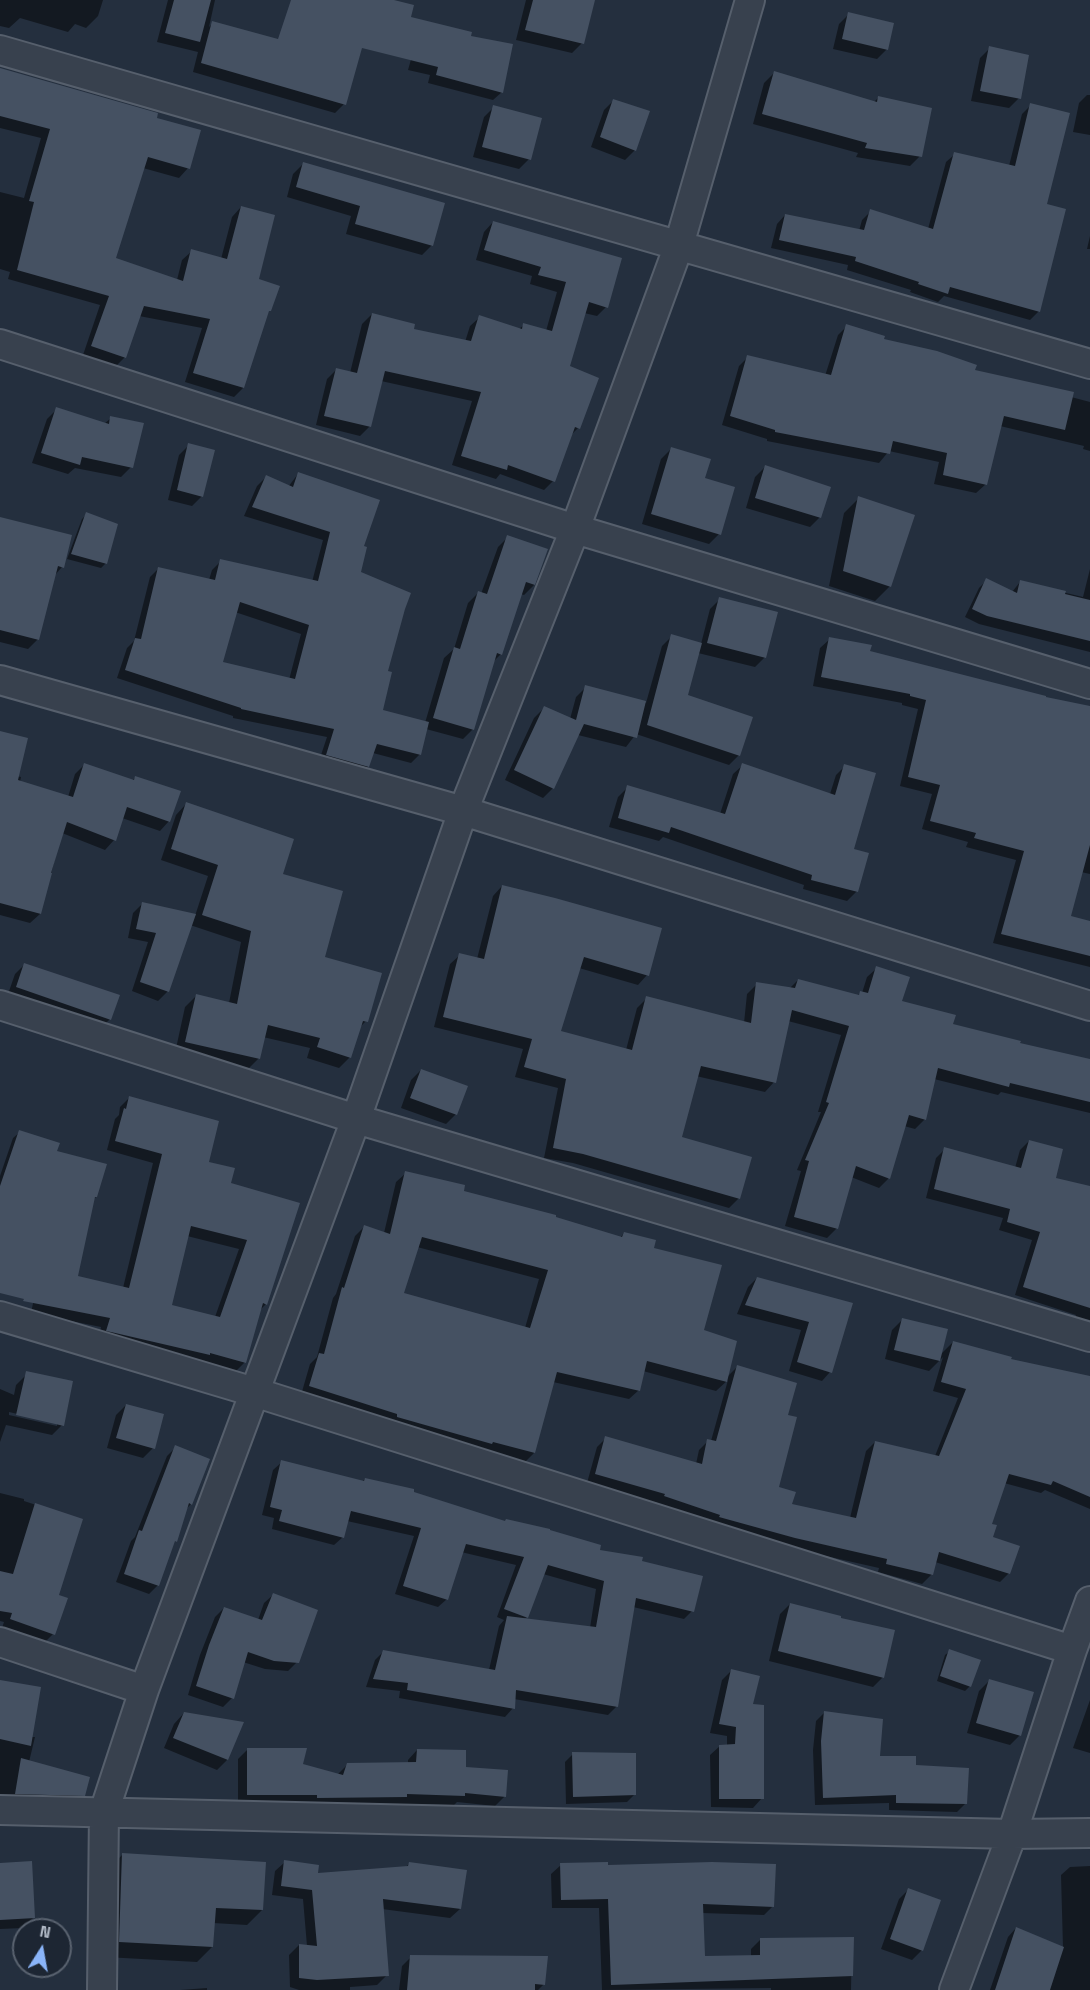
<!DOCTYPE html>
<html>
<head>
<meta charset="utf-8">
<style>
	body { margin:0 }
	#map { position:relative; width:1090px; height:1990px; overflow:hidden; background:#242f3e; font-family:"Space Grotesk",sans-serif }
	canvas { display:block }
	.north { position:absolute; left:12px; top:1918px; width:60px; height:60px; box-sizing:border-box; background:#1d2633; border:2px solid #59626f; border-radius:50%; rotate:11deg; font-size:16px; font-weight:700; line-height:24px; text-align:center; color:#b4bcc9 }
	.north::after { content:''; display:block; margin:auto; width:21px; height:27px; background:#8ab4f8; clip-path:polygon(50% 0,100% 100%,50% 72%,0 100%) }
</style>
</head>
<body>
<div id="map">
<canvas width="1090" height="1990"></canvas>
<div class="north">N</div>
</div>
<script>
const c = document.querySelector('canvas').getContext('2d');
c.lineJoin = 'round';
function fill(path, color) { c.fillStyle = color; c.fill(path, 'evenodd'); }
function stroke(path, color, width, dash) { c.strokeStyle = color; c.lineWidth = width; c.lineCap = dash ? 'butt' : 'round'; c.setLineDash(dash || []); c.stroke(path); }
fill(new Path2D(`
	M0,0H103L98,16L86,28L75,24L68,32L20,18L9,28L0,26Z
	M168,0H215L209,27L213,23L344,104L335,113L193,72L198,52L157,42Z
	M526,0H576L582,43L572,53L516,40Z
	M849,14L887,49L877,59L833,49L839,24Z
	M419,31L469,37L502,92L493,100L428,83L430,75L408,70Z
	M990,48L1019,98L1009,108L971,101L980,58Z
	M0,70L155,119L188,168L179,178L143,168L114,259L177,280L182,260L192,251L221,259L232,217L241,207L257,280L267,313L243,388L234,397L185,382L202,328L139,316L125,357L115,367L83,355L100,305L8,279L10,272L0,269V192L24,198L41,138L0,128Z
	M774,73L874,102L878,98L920,156L910,166L856,157L858,153L753,124L764,83Z
	M1087,95H1090V135L1073,132L1079,103Z
	M614,100L635,150L625,160L591,147L604,110Z
	M1031,105L1039,311L1030,320L944,296L938,302L910,292L911,290L847,270L848,265L771,248L777,224L785,215L859,231L862,220L871,211L928,229L946,162L955,154L1009,166L1022,114Z
	M494,107L529,159L519,169L473,157L484,117Z
	M303,164L432,245L422,255L346,234L351,216L287,197L293,174Z
	M493,222L606,307L597,316L584,313L568,367L578,428L569,437L553,481L544,490L500,474L496,479L452,465L472,401L381,381L370,426L360,436L316,425L327,379L336,370L350,373L362,324L372,314L412,330L465,342L470,326L480,317L519,329L524,325L546,331L557,292L530,284L532,276L476,260L484,232Z
	M1090,236V249H1087Z
	M847,326L882,341L973,371L1090,402V451L1083,449L1084,446L1000,426L986,484L976,493L934,484L939,462L889,451L879,463L767,441V439L722,425L739,366L748,357L825,376L838,335Z
	M57,409L104,424L111,418L131,467L121,477L75,468L68,474L32,463L47,419Z
	M189,445L202,496L192,506L168,500L179,455Z
	M671,449L703,479L719,534L709,544L642,524L661,459Z
	M765,467L820,517L810,527L746,508L755,477Z
	M298,474L362,547L359,573L386,672L381,711L425,723L444,658L454,649L468,603L478,593L481,594L498,547L508,537L546,550L534,585L524,595L521,594L501,654L493,662L473,729L463,739L426,729L420,754L411,763L373,753L368,767L359,775L318,764L327,737L233,718V716L117,678L127,648L134,641L150,577L159,568L209,580L212,570L221,561L312,582L323,540L244,516L257,486L266,477L288,487ZM235,612L301,634L289,680L221,663Z
	M859,498L890,586L875,601L829,586L844,513Z
	M87,514L106,563L101,568L67,559L82,519Z
	M0,519L62,567L55,575L38,639L28,649L0,642Z
	M1090,569V652L979,624L965,617L979,588L987,580L1012,592L1020,582L1083,597Z
	M720,599L765,657L755,667L698,653L686,696L739,755L729,765L636,734L626,747L578,735L553,788L543,798L505,780L534,718L544,708L570,719L576,697L586,687L646,703L662,646L672,636L701,644L710,609Z
	M830,639L869,652L1090,770V874L1081,872L1069,917L1090,923V967L993,943L1016,860L966,847L968,842L922,829L932,794L900,786L918,709L902,705V703L813,686L820,648Z
	M0,732L12,775L21,777L20,782L68,797L75,774L84,765L132,781L136,777L169,821L160,831L122,818L114,840L105,850L62,833L40,914L30,923L0,915Z
	M743,765L830,794L836,775L845,766L857,891L847,901L803,889L804,885L663,837L659,841L609,827L618,797L628,787L720,814L733,774Z
	M186,804L281,875L323,958L366,1021L359,1028L350,1057L339,1068L307,1058L310,1048L263,1037L259,1058L248,1069L175,1053L185,1007L196,996L229,1003L241,942L190,925L167,992L158,1001L132,991L148,942L128,938L133,913L142,904L195,916L208,876L161,860L176,815Z
	M502,886L647,975L638,985L579,968L560,1032L626,1050L637,1008L647,998L744,1023L747,994L757,984L790,988L798,980L856,996L862,993L867,977L877,968L900,1002L951,1025L1018,1044L1090,1061V1113L1001,1092L998,1095L934,1079L925,1119L915,1129L904,1126L888,1179L879,1188L851,1177L837,1228L827,1238L785,1226L801,1171L797,1170L821,1112H818L841,1035L788,1021L774,1082L765,1092L696,1076L680,1139L739,1198L729,1208L573,1163L544,1158L558,1088L515,1077L523,1049L434,1027L450,964L460,955L477,959L493,896Z
	M25,964L110,1019L100,1029L7,997L15,974Z
	M421,1070L456,1114L446,1124L401,1108L411,1080Z
	M129,1098L229,1184L298,1204L266,1304L259,1311L245,1362L236,1371L202,1361L199,1364L98,1340L101,1327L31,1313L62,1165L96,1197L92,1200L76,1277L123,1288L153,1163L107,1150L115,1119L119,1115L120,1107ZM187,1236L239,1249L215,1317L170,1306Z
	M20,1132L0,1273V1176L13,1138Z
	M1029,1141L1054,1179L1090,1187V1323L1075,1320L1076,1315L1015,1295L1032,1240L999,1230L1003,1218L926,1198L936,1158L945,1149L1015,1168L1020,1150Z
	M406,1173L462,1192L620,1238L624,1233L653,1249L702,1331L726,1378L737,1367L786,1416L777,1488L791,1505L850,1518L866,1451L875,1442L935,1456L958,1398L933,1391L943,1357L929,1371L885,1359L892,1330L902,1320L940,1355L953,1342L1009,1361L1090,1377V1509L1045,1490L1041,1493L1004,1483L990,1525L991,1538L1009,1573L1000,1582L935,1562L931,1575L922,1584L878,1572L879,1568L786,1547L656,1505L657,1503L587,1483L597,1447L606,1438L696,1464L699,1450L708,1441H711L728,1380L716,1391L643,1371L639,1390L629,1399L553,1382L534,1453L525,1462L301,1395L310,1364L317,1357L333,1298L336,1294L355,1236L364,1227L384,1233L396,1182ZM417,1247L539,1279L525,1328L402,1294Z
	M757,1278L851,1304L830,1372L822,1381L789,1371L801,1330L737,1314L748,1287Z
	M26,1375L62,1425L52,1435L6,1425L0,1442V1389L14,1395L16,1385ZM9,1412L57,1423V1426L9,1415Z
	M126,1405L153,1448L143,1458L107,1448L116,1415Z
	M176,1447L191,1504L186,1509L158,1585L149,1594L116,1582L131,1541L135,1537L167,1456Z
	M282,1462L362,1482L365,1479L598,1551L641,1562L692,1611L684,1619L633,1607L616,1707L608,1715L514,1699L513,1708L505,1717L399,1698L400,1691L366,1687L375,1660L383,1652L489,1670L499,1626L504,1620L497,1617L516,1565L461,1552L447,1599L438,1607L395,1594L414,1536L347,1521L343,1537L334,1545L272,1529L274,1518L262,1515L273,1470ZM543,1574L596,1589L590,1628L524,1619L527,1617Z
	M0,1493L24,1499V1501L82,1520L58,1596L53,1634L44,1643L2,1628L4,1622L0,1621Z
	M273,1595L297,1662L288,1671L265,1669L243,1662L232,1698L223,1707L188,1695L200,1655L215,1617L224,1608L258,1620L264,1603Z
	M790,1604L883,1677L873,1687L769,1661L780,1614Z
	M950,1651L970,1686L965,1691L937,1681L945,1655Z
	M731,1671L751,1705L762,1798L753,1808L711,1807L710,1755L720,1746H727V1736L710,1733L722,1680Z
	M989,1681L1020,1735L1010,1745L967,1733L979,1691Z
	M1090,1700V1753L1073,1748Z
	M184,1713L242,1723L227,1760L217,1770L164,1748L174,1724Z
	M824,1713L878,1758L915,1767L965,1804L957,1812L889,1810V1803L815,1805L813,1750L816,1721Z
	M0,1737H35L29,1762L84,1795L74,1804L0,1803Z
	M248,1749L337,1775L348,1764L408,1763V1760L417,1750L464,1769L505,1796L495,1806L457,1802L454,1805L399,1804L396,1806L238,1804V1759Z
	M573,1754L635,1794L627,1802L566,1804L565,1762Z
	M122,1855L262,1910L247,1925L213,1923L212,1947L197,1962L105,1957L108,1870Z
	M285,1862L316,1875L405,1868L409,1864L460,1909L450,1918L382,1909L387,1975L377,1985L350,1987V1990H299L290,1987L289,1955L299,1945L307,1946L303,1899L272,1895L275,1871Z
	M0,1864L34,1917L23,1928L0,1929Z
	M561,1865L606,1866L773,1906L764,1915L702,1913L703,1958L751,1957V1949L760,1940L852,1938L851,1990H771V1988L602,1990L599,1908H552L551,1874Z
	M1090,1866V1990H990L1008,1937L1016,1928L1063,1948L1061,1875L1070,1867Z
	M909,1889L922,1950L912,1960L881,1949L899,1899Z
	M411,1957L544,1984L538,1990H399L402,1966Z
	M207,1988V1990H180Z`), '#0007');
fill(new Path2D(`
	M174,0H211L200,42L165,33Z
	M291,0H394L414,5L411,17L472,32L471,36L513,44L503,93L436,75L438,67L362,48L346,105L201,63L212,21L278,39Z
	M533,0H595L584,44L525,30Z
	M848,12L894,23L888,50L842,39Z
	M989,46L1029,55L1021,99L980,91Z
	M0,68L158,113L157,118L201,130L190,169L148,157L116,258L183,281L191,249L227,259L241,206L275,215L259,279L280,286L271,311H269L244,388L193,373L210,319L144,306L126,358L91,346L109,296L17,270L34,202L29,201L50,129L0,116Z
	M774,71L877,102L878,96L932,108L922,157L865,148L867,143L762,114Z
	M613,99L650,111L636,151L600,137Z
	M1030,103L1070,113L1047,204L1066,209L1040,312L950,287L948,294L918,284L919,282L855,261L856,257L779,240L785,214L864,230L870,209L933,229L954,152L1015,166Z
	M493,105L542,118L531,160L482,147Z
	M303,162L445,203L433,246L355,224L360,206L296,187Z
	M493,221L622,258L608,308L589,302L570,366L599,378L580,429L575,427L555,482L508,465L507,470L461,456L481,392L385,371L371,427L324,416L336,368L357,373L372,313L415,324L414,329L471,341L479,315L522,329L523,323L552,331L566,282L538,275L541,267L484,250Z
	M846,324L885,336L884,339L937,351L977,365L975,370L1074,392L1065,430L1004,416L987,485L943,475L947,453L893,441L890,454L775,432V430L730,416L747,355L831,375Z
	M56,407L109,424L110,416L144,423L133,468L82,457L80,465L41,453Z
	M188,443L215,450L203,497L177,490Z
	M671,447L711,459L705,478L735,487L721,535L651,514Z
	M765,465L831,487L821,518L755,498Z
	M298,472L380,500L364,546L367,547L361,572L411,593L405,609L388,671L392,672L383,710L429,722L421,755L377,744L369,767L326,755L334,729L241,709V708L125,670L135,638L141,639L158,567L215,580L220,559L318,581L330,532L252,507L266,475L293,487ZM240,602L309,625L295,679L223,662Z
	M858,496L915,515L891,587L843,571Z
	M86,512L118,524L107,564L71,554Z
	M0,517L72,535L64,568L58,566L39,640L0,630Z
	M507,535L548,549L535,585L526,582L502,655L497,653L474,730L433,718L454,647L460,649L478,591L487,594Z
	M986,578L1017,593L1020,580L1066,591L1065,594L1090,600V641L987,616L972,609Z
	M719,597L778,612L766,658L707,643Z
	M671,634L702,643L688,695L753,717L740,756L647,725Z
	M829,637L872,645L870,651L1046,696V697L1090,706V845L1071,916L1090,921V956L1001,934L1024,851L974,838L976,833L930,821L940,785L908,777L926,700L910,696V694L821,677Z
	M585,685L646,701L637,738L584,724L554,789L514,770L544,706L576,720Z
	M0,731L28,738L18,780L73,797L84,763L134,780L135,776L181,791L170,822L127,807L116,841L67,822L51,873H52L41,914L0,903Z
	M742,763L835,795L844,764L876,773L854,849L869,853L858,892L811,880L812,875L671,827L669,833L618,818L627,785L725,814Z
	M186,802L294,839L283,874L343,891L325,957L382,973L368,1022L363,1021L351,1058L317,1047L320,1038L268,1025L260,1059L185,1042L196,994L237,1004L251,931L202,915L218,865L171,849Z
	M502,885L555,898L662,928L649,976L584,957L561,1031L632,1050L646,996L751,1023L756,982L795,988L798,979L859,995L860,991L868,993L876,966L910,977L902,1001L956,1015L953,1024L1021,1041L1020,1043L1090,1059V1102L1010,1083L1009,1087L938,1068L926,1120L909,1115L890,1179L856,1166L838,1229L794,1217L809,1161L805,1160L829,1103L826,1102L849,1026L792,1010L776,1083L701,1066L682,1137L752,1157L740,1199L583,1154L553,1148L566,1079L524,1067L532,1039L443,1017L459,953L484,959Z
	M142,902L196,914L169,992L140,982L156,933L136,929Z
	M24,963L120,995L111,1020L16,987Z
	M421,1069L468,1086L457,1115L410,1098Z
	M129,1096L219,1121L209,1162L235,1168L231,1183L300,1203L267,1305L263,1303L246,1363L210,1353V1355L111,1332L106,1331L110,1318L23,1301L24,1299L0,1293V1186L19,1130L60,1143L57,1151L107,1164L97,1197H95L78,1276L129,1288L162,1154L115,1141L124,1108L126,1109ZM191,1226L247,1240L220,1317L172,1305Z
	M1029,1140L1063,1149L1056,1178L1090,1186V1308L1023,1287L1040,1232L1007,1222L1010,1209L934,1189L944,1147L1021,1168Z
	M405,1171L465,1185L464,1191L556,1215V1217L622,1237L624,1232L656,1240L654,1248L722,1265L704,1330L737,1341L727,1382L647,1361L640,1391L557,1372L535,1453L493,1442L492,1444L397,1417V1414L309,1386L319,1353L324,1354L342,1287L344,1288L364,1225L390,1234ZM422,1237L548,1270L530,1328L404,1293Z
	M757,1277L853,1303L832,1373L797,1362L809,1322L745,1305Z
	M902,1318L948,1329L940,1361L894,1350Z
	M953,1341L1012,1357L1011,1359L1090,1376V1497L1053,1481L1051,1485L1009,1474L992,1524L997,1525L993,1537L1020,1546L1010,1574L939,1552L933,1575L886,1564L887,1559L795,1538L719,1517L720,1515L664,1496L665,1494L595,1474L605,1436L702,1464L707,1439L716,1441L737,1365L797,1383L788,1415L797,1417L779,1487L796,1492L792,1504L856,1518L875,1441L939,1456L966,1389L941,1382Z
	M26,1371L73,1381L64,1426L16,1415Z
	M126,1404L164,1414L155,1449L116,1438Z
	M175,1445L210,1459L192,1505L189,1503L177,1542L175,1541L159,1586L124,1574L139,1530L142,1531Z
	M281,1460L364,1481L365,1478L414,1489V1492L505,1521L506,1519L550,1529V1530L601,1545L600,1550L643,1557L642,1561L703,1576L694,1612L636,1598L618,1707L516,1690L515,1709L407,1690L408,1683L373,1679L383,1650L495,1670L507,1616L596,1627L604,1581L548,1565L528,1618L504,1609L524,1557L466,1544L448,1600L403,1586L421,1528L351,1511L344,1538L279,1521L282,1510L270,1507Z
	M35,1503L83,1519L59,1595L68,1598L55,1635L10,1619L12,1613L0,1611V1571L13,1574Z
	M273,1593L318,1610L299,1663L274,1661L248,1652L234,1699L196,1686L209,1645L224,1607L262,1620Z
	M790,1603L841,1616V1618L895,1630L884,1678L778,1651Z
	M949,1649L981,1660L971,1687L940,1676Z
	M731,1669L760,1676L753,1704L764,1705V1799H719V1745L735,1744L736,1727L719,1724Z
	M989,1679L1034,1692L1021,1736L976,1723Z
	M0,1680L41,1687L31,1746L0,1739Z
	M824,1711L883,1719L880,1756H916V1765L969,1768L967,1804L896,1803V1795L823,1798L821,1741Z
	M184,1712L244,1722L228,1760L173,1738Z
	M247,1748H307L303,1764L343,1775L347,1763L416,1762L417,1749L466,1750V1767L508,1770L506,1797L465,1793V1796L407,1794V1797L317,1798V1795H247Z
	M572,1752L636,1753V1795L573,1797Z
	M21,1758L90,1777L85,1796L15,1794Z
	M122,1853L266,1862L263,1910L216,1908L213,1947L119,1942Z
	M284,1860L319,1865L318,1873L408,1866L409,1862L467,1870L461,1909L383,1899L389,1976L317,1980L299,1978V1944L317,1946L312,1890L281,1886Z
	M32,1861L35,1918L0,1920V1863Z
	M608,1862V1865L712,1862L776,1864L774,1907L703,1904L705,1956L760,1955V1938L854,1937L853,1976L611,1985L608,1899L561,1900L560,1863Z
	M908,1888L941,1900L923,1951L890,1939Z
	M1016,1927L1064,1947L1050,1990H995Z
	M410,1955L548,1956L545,1985L535,1984V1990H407Z`), '#455162');
const minor = new Path2D(`
	M0,50L1090,364
	M0,344L575,529L1090,684
	M0,680L463,811L1090,1006
	M0,1005L356,1119L1090,1337
	M0,1316L254,1392L1072,1650
	M0,1642L144,1690
	M0,1810L1012,1834L1090,1833
	M102,1990L104,1812L144,1690L356,1119L463,811L575,529L679,245L750,0
	M954,1990L1012,1834L1072,1650L1090,1601`);
stroke(minor, '#565f6c', 32);
stroke(minor, '#38414e', 28);
</script>
</body>
</html>
